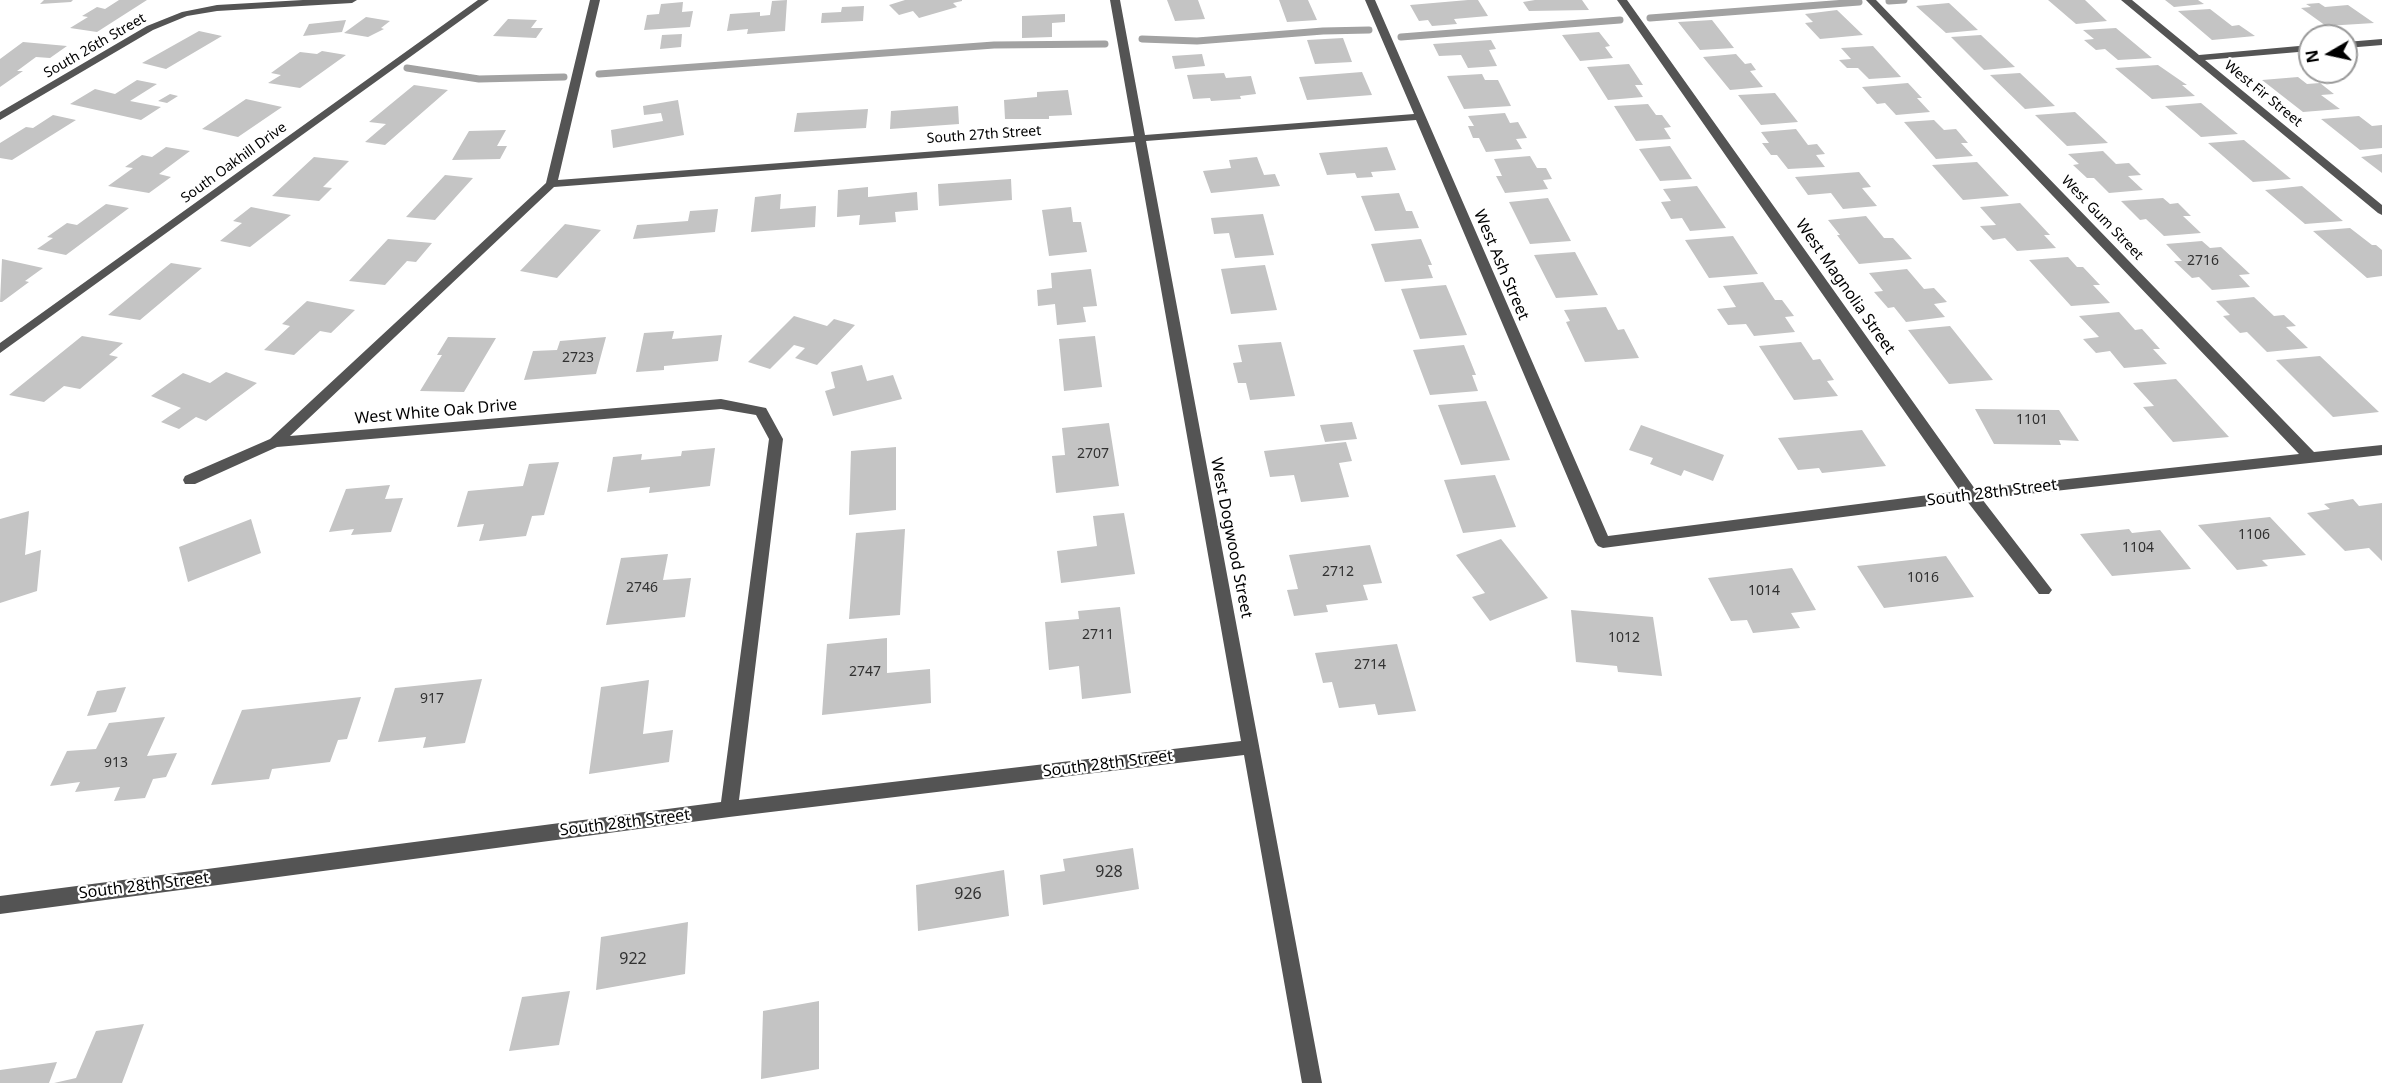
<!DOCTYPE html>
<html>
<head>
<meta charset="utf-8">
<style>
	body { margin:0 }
	#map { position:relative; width:2382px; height:1083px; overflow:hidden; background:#fff; font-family:"Noto Sans",sans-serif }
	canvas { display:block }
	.north { position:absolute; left:2298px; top:24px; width:60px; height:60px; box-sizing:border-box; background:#fff; border:2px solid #999; border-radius:50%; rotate:261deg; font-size:16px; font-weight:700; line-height:24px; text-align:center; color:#000 }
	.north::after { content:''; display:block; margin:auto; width:21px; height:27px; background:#000; clip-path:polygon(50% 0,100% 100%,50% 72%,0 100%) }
</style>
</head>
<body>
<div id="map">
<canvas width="2382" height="1083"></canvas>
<div class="north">N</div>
</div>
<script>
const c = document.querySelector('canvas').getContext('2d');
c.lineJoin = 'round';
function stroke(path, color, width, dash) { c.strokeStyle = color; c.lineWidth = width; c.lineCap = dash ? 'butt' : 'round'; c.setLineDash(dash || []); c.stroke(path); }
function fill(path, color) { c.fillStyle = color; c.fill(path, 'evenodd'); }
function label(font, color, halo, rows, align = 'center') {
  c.font = font + ' "Noto Sans",sans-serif'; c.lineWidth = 4.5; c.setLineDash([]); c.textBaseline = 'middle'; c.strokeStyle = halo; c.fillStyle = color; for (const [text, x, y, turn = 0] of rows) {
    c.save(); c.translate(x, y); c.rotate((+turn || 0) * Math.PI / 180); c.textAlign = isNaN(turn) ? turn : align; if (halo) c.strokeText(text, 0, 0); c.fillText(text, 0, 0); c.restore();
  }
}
stroke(new Path2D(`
	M1889,1L1904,0
	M1650,18L1859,2
	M1401,37L1620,20
	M1142,39L1197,41L1323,31L1369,30
	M407,68L479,79L564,77
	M599,74L994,45L1105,44`), '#a2a2a2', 7);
fill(new Path2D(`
	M44,0H73L71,2L40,4Z
	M119,0H147L97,32L70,28L88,17L82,16L97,7L105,9Z
	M787,0L785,31L747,34L748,29L727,31L730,14L760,12V16L770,15L772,1Z
	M905,0H962V1L953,3L957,7L919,18L913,11L899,15L889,5Z
	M1167,0H1198L1205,19L1175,21Z
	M1279,0H1308L1317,20L1287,22Z
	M1468,0H1478L1488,16L1454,19L1457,24L1432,26L1428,20L1419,21L1410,5Z
	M1535,0H1582L1589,10L1529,11L1523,2Z
	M2048,0H2085L2107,21L2076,24Z
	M2165,0H2198L2204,4L2174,7Z
	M683,2L682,12L693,11L690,27L644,30L647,15L659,14L661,4Z
	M1949,3L1978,30L1946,33L1916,6Z
	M2319,3L2325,7L2348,5L2374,23L2326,26L2301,8L2311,7L2306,4Z
	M864,6L863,21L821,23L822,13L841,12L842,7Z
	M2210,9L2232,26L2239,25L2255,36L2212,40L2178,11Z
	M1837,10L1863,35L1820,39L1805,23L1813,22L1805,14Z
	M1065,14V22L1052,23V37L1022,38V16Z
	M366,17L390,21L381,28L384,29L368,37L344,33Z
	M508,19L537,20L531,28H543L536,38L493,36Z
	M346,20L342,32L303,36L309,24Z
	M1712,20L1734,48L1700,50L1678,22Z
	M2116,28L2152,58L2118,60L2105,49L2096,50L2084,40L2094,39L2083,30Z
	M199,31L222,36L166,69L142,63Z
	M1599,32L1610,46L1605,47L1613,58L1580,61L1562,35Z
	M682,34L681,47L660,49L662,35Z
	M1981,35L2015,67L1984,70L1951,37Z
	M1343,38L1352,62L1315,64L1307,40Z
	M1491,40L1496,49L1489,50L1497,66L1468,68L1461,55L1439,56L1433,44Z
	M23,42L67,46L50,58L36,57L17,71H23L0,87V59Z
	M1873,46L1901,77L1869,79L1858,68H1847L1839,60L1851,59L1841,48Z
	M322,51L346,55L300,88L268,83L281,75L271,73L300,52L317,54Z
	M1202,54L1205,66L1175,69L1172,56Z
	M1736,54L1745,64L1751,63L1756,70L1750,71L1763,87L1730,90L1703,57Z
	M1629,64L1643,85H1635L1643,97L1608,100L1587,67Z
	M2158,65L2187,85H2182L2195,96L2152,99L2115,68Z
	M1362,72L1372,95L1307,100L1299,77Z
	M1224,73L1226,78L1251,76L1256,94L1240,96L1241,99L1211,101L1210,98L1193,99L1187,75Z
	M2020,73L2055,106L2025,109L1990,75Z
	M1482,74L1485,80H1498L1511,106L1464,109L1447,76Z
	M2298,77L2307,84L2320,83L2334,94L2321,95L2340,109L2303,112L2262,80Z
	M137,80L157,84L130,101L161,107L141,120L70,104L95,89L115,94Z
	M1908,83L1922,98H1917L1930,112L1896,115L1885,103L1877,104L1862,87Z
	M414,85L448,90L385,145L365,142L386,124L369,122Z
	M1068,90L1072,115L1049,116V119H1005L1004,100L1037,97V92Z
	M1775,93L1798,122L1761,125L1738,95Z
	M170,94L178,96L167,103L158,101Z
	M246,99L282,107L238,137L202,129Z
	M678,100L684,135L613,148L611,130L663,121L661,113L644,115L643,106Z
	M2201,103L2238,134L2201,137L2165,106Z
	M1648,104L1656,115H1662L1671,127L1664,128L1671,139L1636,141L1614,106Z
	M958,106L959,124L890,129L891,111Z
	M868,109L866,128L794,132L797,113Z
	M2075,112L2108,143L2067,146L2035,115Z
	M1505,113L1510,123L1518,122L1527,138L1516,139L1522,149L1486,152L1479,138H1473L1468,126H1474L1468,116Z
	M53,115L76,120L12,160L0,158V143L26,127L33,128Z
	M2359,116L2372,126L2382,125V148L2360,150L2321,119Z
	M1934,120L1944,130L1956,129L1968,143H1961L1973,156L1936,159L1904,122Z
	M1796,129L1808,145L1817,144L1825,154L1816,155L1825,167L1788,169L1777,155H1771L1762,143H1769L1761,132Z
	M506,130L497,146H507L500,159L452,160L469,131Z
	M2244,140L2291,179L2253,182L2208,143Z
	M1670,146L1692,179L1660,181L1639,149Z
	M166,147L190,151L159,174L171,177L149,193L108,186L133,168L125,167L142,155L152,157Z
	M1387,147L1396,170L1371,172L1373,177L1357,178L1355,173L1327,175L1319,153Z
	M2103,151L2116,164L2129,163L2141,175L2128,176L2143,190L2109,193L2094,178H2087L2073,165L2079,164L2068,154Z
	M2382,154V173L2361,157Z
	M1530,156L1537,168H1546L1552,179L1543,180L1548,189L1505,193L1496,176H1502L1494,159Z
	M314,157L349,161L323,187L332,188L319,201L272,196Z
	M1257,157L1264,175L1275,174L1280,186L1211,193L1203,171L1231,168L1229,160Z
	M1977,162L2009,196L1963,200L1932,165Z
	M1859,172L1871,187L1862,188L1877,206L1843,209L1831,193L1808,195L1795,177Z
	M445,175L473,178L435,220L406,217Z
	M1011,179L1012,200L939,206L938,184Z
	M1697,186L1726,228L1690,231L1682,218L1671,219L1661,202L1671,201L1663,189Z
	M2302,186L2343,221L2305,224L2265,190Z
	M868,187V197L917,192L918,210L895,212L896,222L859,225L860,215L837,217L838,190Z
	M1399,193L1406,211H1412L1419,228L1375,231L1361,196Z
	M781,194L780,209L816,206L815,227L751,232L755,197Z
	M1548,198L1571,241L1530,244L1509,202Z
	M2163,198L2170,204L2178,203L2191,216H2183L2201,233L2164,236L2146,219L2140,220L2121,201Z
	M2020,203L2050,235H2044L2056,248L2017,251L2005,238L1993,240L1980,226L1996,225L1980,207Z
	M106,204L129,208L66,255L37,249L53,238L47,237L67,223L77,225Z
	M251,207L291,215L250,247L220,241L242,223L233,221Z
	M1071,207L1073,222H1081L1087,252L1049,256L1042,210Z
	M718,209L715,232L633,239L637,225L688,221L690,211Z
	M1263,214L1274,255L1235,258L1229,233L1214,234L1211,218Z
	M1866,216L1884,238H1893L1912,259L1859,264L1837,235H1840L1828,220Z
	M565,224L601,230L557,278L520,271Z
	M2350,228L2372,245H2376L2382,250V276L2367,278L2313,231Z
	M1733,236L1758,274L1709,278L1685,240Z
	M388,239L432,243L416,262L407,261L385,285L349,281Z
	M1421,239L1432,265H1428L1433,278L1385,282L1371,244Z
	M2202,241L2210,248L2221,247L2250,274L2239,275L2250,287L2212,290L2199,277L2192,278L2174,261H2182L2166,244Z
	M1575,252L1598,295L1556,298L1534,255Z
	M2068,257L2077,267H2083L2100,285H2093L2110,303L2071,306L2029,260Z
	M2,259L43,268L25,281L29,282L2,302H0Z
	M171,263L202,268L140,320L108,315Z
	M1265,265L1277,310L1231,314L1221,269Z
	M1091,269L1097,306L1083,307L1086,322L1057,325L1055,304L1038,306L1037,290L1052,288L1051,273Z
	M1907,269L1924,289L1934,288L1947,302L1934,304L1945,317L1906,322L1894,307L1888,308L1874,292L1883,291L1869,273Z
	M1763,282L1775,300H1782L1794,316L1785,317L1795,332L1754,336L1746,324L1728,325L1717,309L1736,307L1723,286Z
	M1446,285L1467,335L1420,339L1401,289Z
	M2254,297L2274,316L2284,315L2296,326L2286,327L2308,348L2267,352L2247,332L2240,333L2223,316L2230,315L2216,301Z
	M307,301L355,310L331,333L320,331L294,355L264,350L290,326L282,324Z
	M1606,307L1618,330L1624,329L1639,358L1585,362L1566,322L1570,321L1564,310Z
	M2119,312L2135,330L2142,329L2160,349H2153L2167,364L2124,368L2110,351L2096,353L2083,339L2099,337L2079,316Z
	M794,316L827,326L834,319L855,325L817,365L795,358L805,348L794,345L770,369L748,362Z
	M1950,326L1993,380L1949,384L1908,330Z
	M674,331L672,339L722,335L718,361L664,366V370L636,372L644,333Z
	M82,336L123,343L109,355L118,357L80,389L64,386L44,402L9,395Z
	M1095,336L1102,387L1064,391L1059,339Z
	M448,337L496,338L464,392L420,391L442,355H437Z
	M606,337L596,374L524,380L533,351L557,350L560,341Z
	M1281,342L1295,396L1250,400L1246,383H1238L1233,363L1242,362L1238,345Z
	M1801,342L1813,360L1820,359L1834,380L1827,381L1838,396L1794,400L1759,346Z
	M1464,345L1476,375H1472L1478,391L1430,395L1413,350Z
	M2320,356L2379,412L2333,417L2276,360Z
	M862,365L867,381L893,375L902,399L833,416L825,391L835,388L831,372Z
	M226,372L257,383L206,421L196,417L179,429L161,422L181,408L151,396L183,373L210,383Z
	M2176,379L2229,437L2173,442L2143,407L2154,406L2133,383Z
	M1486,401L1510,460L1461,465L1438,405Z
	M1975,409L2059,410L2079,441L2059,440L2061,445L1994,444Z
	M1352,422L1357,439L1325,442L1320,425Z
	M1109,423L1119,486L1056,493L1052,456L1065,455L1062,428Z
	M1641,425L1724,455L1713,481L1684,470L1681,476L1650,464L1653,458L1629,450Z
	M1862,430L1886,466L1822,473L1819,468L1798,470L1778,438Z
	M1346,442L1352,461L1339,463L1349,497L1301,502L1294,475L1270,477L1264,451Z
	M896,447V510L849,515L851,451Z
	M715,448L710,486L649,493L650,487L607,492L613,457L642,454L641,460L681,456L682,451Z
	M559,462L544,515L532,516L526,536L479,541L484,524L457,527L468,491L523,486L529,464Z
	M1495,475L1516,527L1463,533L1444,480Z
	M390,485L385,499L403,498L391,532L351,535L354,529L329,532L346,489Z
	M2353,499L2359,506L2382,503V561L2369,548L2345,551L2307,513L2330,509L2324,504Z
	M29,511L25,555L41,550L37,591L0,603V519Z
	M1124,513L1135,574L1061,583L1057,551L1097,546L1093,516Z
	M2270,517L2306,555L2262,560L2268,566L2237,570L2198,525Z
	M251,519L261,553L188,582L179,547Z
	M905,529L900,615L849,619L856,533Z
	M2129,529L2132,533L2160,530L2191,569L2112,576L2080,534Z
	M1501,539L1548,598L1490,621L1472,597L1485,593L1456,555Z
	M1370,545L1382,583L1363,585L1368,600L1326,605L1328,612L1294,616L1287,590L1298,589L1289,555Z
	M668,554L663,580L691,578L685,617L606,625L621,558Z
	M1946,556L1974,597L1884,608L1857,566Z
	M1792,568L1816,610L1791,613L1800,628L1753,633L1747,620L1731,621L1708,578Z
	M1120,607L1131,693L1082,699L1079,666L1049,670L1045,622L1079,619L1078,611Z
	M1571,610L1653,617L1662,676L1618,672L1617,666L1576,662Z
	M887,638V673L930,669L931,703L822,715L827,644Z
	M1397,644L1416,711L1378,715L1375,704L1339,708L1332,682L1323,683L1315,653Z
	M482,679L465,743L423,748L426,737L378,742L395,688Z
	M649,680L643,734L673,730L669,762L589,774L601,687Z
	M126,687L116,712L87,716L97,691Z
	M361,697L347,739L338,740L330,762L272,769L269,779L211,785L242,710Z
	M165,717L147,756L177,753L166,777L153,779L145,798L114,801L120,787L75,792L80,782L50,786L67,751L96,749L109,723Z
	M1133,848L1139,889L1043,905L1040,875L1065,871L1063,859Z
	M1004,870L1009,916L918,931L916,885Z
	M688,922L685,974L596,990L601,937Z
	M570,991L559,1045L509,1051L522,997Z
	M819,1001V1069L761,1079L763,1011Z
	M144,1024L122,1083H54L76,1078L96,1031Z
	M57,1062L49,1083H0V1070Z`), '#c4c4c4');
fill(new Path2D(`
	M303,0H357L352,3L217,11L187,16L153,30L0,120V112L147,26L182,12L217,5Z
	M478,0H489L0,353V343Z
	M590,0H600L558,180L1134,136L1110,0H1120L1145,135L1414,114L1365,0H1375L1608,536L1960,491L1617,0H1627L1975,489L2299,454L1866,0H1876L2314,452L2382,445V455L1982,499L2049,586L2052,590L2049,594H2039L1967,501L1603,548L1598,546L1595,542L1416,120L1146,141L1322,1083H1302L1244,755L729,817L0,914V896L721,802L769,439L756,415L721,409L277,447L195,484H185L183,480L185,476L270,439L546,183ZM1135,142L1241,741L739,800L783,439L766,408L721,399L290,436L554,187Z
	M2121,0H2132L2199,55L2310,45V51L2205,60L2382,205V215L2378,213Z
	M2382,39V45L2346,48V42Z`), '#545454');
label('14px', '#000', '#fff', [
	["South 26th Street",95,46,-30],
	["West Fir Street",2263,94,39],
	["South 27th Street",984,135,-4],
	["South Oakhill Drive",234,163,-36],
	["West Gum Street",2102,218,46]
]);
label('14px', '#313131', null, [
	["2716",2203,261],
	["2723",578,358],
	["1101",2032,420],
	["2707",1093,454],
	["1106",2254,535],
	["1104",2138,548],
	["2712",1338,572],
	["1016",1923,578],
	["2746",642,588],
	["1014",1764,591],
	["2711",1098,635],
	["1012",1624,638],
	["2714",1370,665],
	["2747",865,672],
	["917",432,699],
	["913",116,763]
]);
label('16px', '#000', '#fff', [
	["West Ash Street",1501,265,67],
	["West Magnolia Street",1845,287,55],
	["West White Oak Drive",436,412,-5],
	["South 28th Street",1992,493,-7],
	["West Dogwood Street",1231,538,79],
	["South 28th Street",1108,764,-7],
	["South 28th Street",625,823,-7],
	["South 28th Street",144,886,-7]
]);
label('16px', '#313131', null, [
	["928",1109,872],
	["926",968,894],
	["922",633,959]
]);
</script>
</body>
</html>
